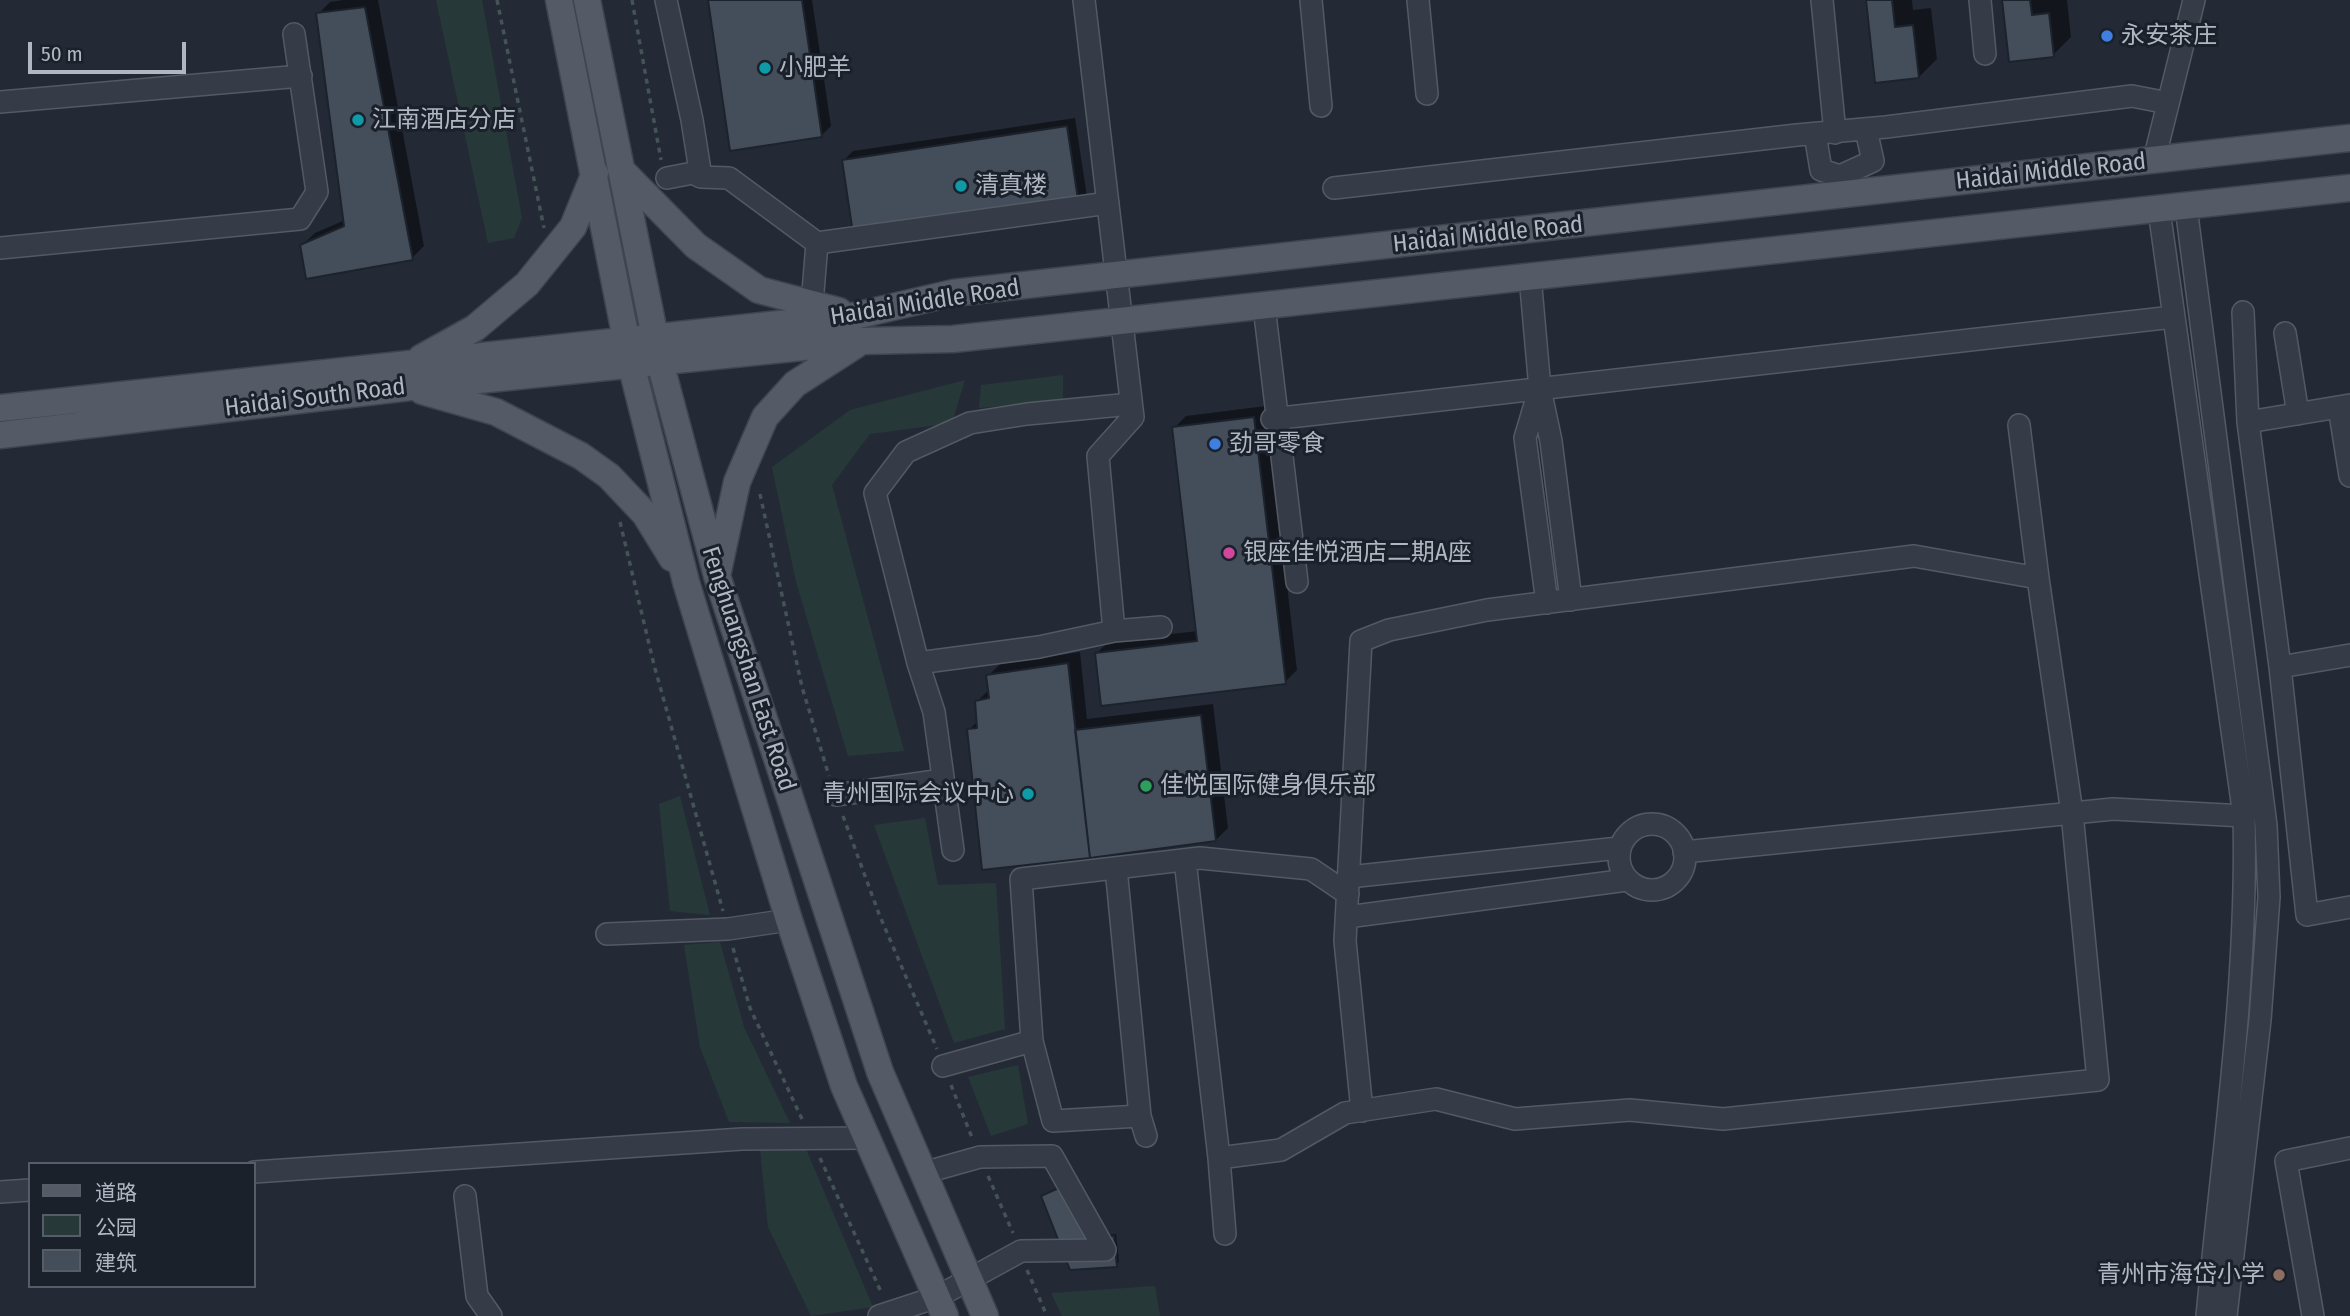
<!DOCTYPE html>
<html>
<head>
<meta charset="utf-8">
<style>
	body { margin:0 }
	#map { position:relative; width:2350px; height:1316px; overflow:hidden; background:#232a36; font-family:"Fira Sans Condensed","Noto Sans SC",sans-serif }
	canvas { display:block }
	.legend { position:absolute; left:28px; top:1162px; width:228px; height:126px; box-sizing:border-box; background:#1b212b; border:2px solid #575d68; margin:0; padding:9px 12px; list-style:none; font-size:21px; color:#b0b7c3 }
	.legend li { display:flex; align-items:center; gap:14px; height:35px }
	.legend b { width:35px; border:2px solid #575d68 }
	.scale { position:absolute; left:28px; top:42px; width:158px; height:32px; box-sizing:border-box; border:4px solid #b0b7c3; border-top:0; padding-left:9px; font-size:21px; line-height:24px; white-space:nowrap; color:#b0b7c3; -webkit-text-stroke:5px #1b212b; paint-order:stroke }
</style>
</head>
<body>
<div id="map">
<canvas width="2350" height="1316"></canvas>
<ul class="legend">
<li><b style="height:9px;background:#545b67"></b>道路</li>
<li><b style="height:19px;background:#273839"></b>公园</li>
<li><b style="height:19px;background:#444d5a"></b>建筑</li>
</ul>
<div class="scale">50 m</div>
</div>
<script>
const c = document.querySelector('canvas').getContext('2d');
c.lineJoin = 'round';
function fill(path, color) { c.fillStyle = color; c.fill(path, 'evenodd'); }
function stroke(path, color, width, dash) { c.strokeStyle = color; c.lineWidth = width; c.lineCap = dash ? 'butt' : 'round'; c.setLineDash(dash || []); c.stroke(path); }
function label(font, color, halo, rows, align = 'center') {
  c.font = font + ' "Fira Sans Condensed","Noto Sans SC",sans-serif'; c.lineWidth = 6; c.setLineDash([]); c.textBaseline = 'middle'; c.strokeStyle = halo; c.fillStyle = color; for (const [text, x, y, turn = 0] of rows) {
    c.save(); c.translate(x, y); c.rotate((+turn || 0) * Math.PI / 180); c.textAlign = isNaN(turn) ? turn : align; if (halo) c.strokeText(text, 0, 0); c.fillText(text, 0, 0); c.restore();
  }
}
fill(new Path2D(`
	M436,0H482L522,218L514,238L488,243Z
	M1063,375V400L979,408L981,385Z
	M965,380L952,423L870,434L832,485L904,751L848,756L796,582L772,467L850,410Z
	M680,796L710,915L670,911L659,804Z
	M925,818L938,885L996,883L1005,1029L954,1043L874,825Z
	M720,942L744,1027L790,1123L729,1122L700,1047L684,945Z
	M1018,1065L1028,1124L991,1136L968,1077Z
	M806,1149L873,1307L811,1316L768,1227L760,1150Z
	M1155,1286L1160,1316H1062L1051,1293Z`), '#273839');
fill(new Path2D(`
	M343,0H378L424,246L412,258L302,245L315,233L345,220L318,14L330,2Z
	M709,0H812L831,126L822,135Z
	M1867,0H1912L1913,10L1931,8L1937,59L1919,77Z
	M2004,0H2067L2071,37L2053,55Z
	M1075,118L1088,203L844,160L853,151Z
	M1266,406L1297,670L1285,682L1097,653L1109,641L1198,631L1174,428L1186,416Z
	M1080,652L1087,719L1213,704L1228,828L1216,840L969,730L978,721L976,702L989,690L988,676L1000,664Z
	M1076,1180L1105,1235L1116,1234L1119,1262L1116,1265L1043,1196Z`), '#0007');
const building = new Path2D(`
	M708,0H802L822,137L730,151Z
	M1866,0H1892L1895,27L1913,25L1919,78L1875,83Z
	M2002,0H2030L2032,15L2049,13L2054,57L2009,62Z
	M365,7L413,260L306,279L300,245L344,226L316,13Z
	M1067,126L1080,213L855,247L842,160Z
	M1254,417L1286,684L1101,706L1095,653L1197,641L1172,427Z
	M1068,663L1090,858L982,870L967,729L977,728L975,701L989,698L986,675Z
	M1201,715L1216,841L1090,858L1075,730Z
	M1074,1181L1102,1237L1114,1236L1117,1267L1070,1270L1041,1196Z`);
fill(building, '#444d5a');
stroke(building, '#1d232d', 2);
const minor = new Path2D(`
	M666,0L692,120L701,177L729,178L817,243L1108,203
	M1084,0L1133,417L1098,456L1114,631
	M1311,0L1321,106
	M1418,0L1427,94
	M1822,0L1835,133
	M1980,0L1985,54
	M0,102L301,76
	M1815,134L1821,170L1840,176L1873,161L1866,130
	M2154,160L2194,0
	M667,178L693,173L701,177
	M1334,188L1797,135L1886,127L2132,96L2168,103
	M2186,207L2266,825L2269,897L2260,1020L2226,1316
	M2159,210L2244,816C2248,983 2223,1149 2207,1316
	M0,248L300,219L317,192L294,34
	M1530,276L1540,389L1551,441L1571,600
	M812,304L817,243
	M1264,306L1297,582
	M2243,312L2248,422L2280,667L2307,915L2350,907
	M2285,333L2298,414
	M1539,391L1525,438L1547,603
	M2339,407L2350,476
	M1272,419L2173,317
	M2248,422L2350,405
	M918,663L1039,647L1114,631L1161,627
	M2280,667L2350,655
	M836,795L943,780
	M1619 857a33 33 0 1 1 66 0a33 33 0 1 1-66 0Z
	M953,850L934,712L918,663L875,493L906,452L970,423L1027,414L1131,404
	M1684,852L2113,809L2244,816
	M1185,860L1219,1158L1225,1234
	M1116,868L1140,1116L1146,1136
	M1349,877L1619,848
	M1347,917L1627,880
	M607,934L728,929L789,920
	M943,1066L1032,1041
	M1362,1111L1345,941L1361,641L1389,630L1487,610L1914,556L2038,578
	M1140,1116L1053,1121L1032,1041L1021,879L1200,858L1311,869L1348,894
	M1219,1158L1281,1150L1345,1113L1436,1099L1515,1119L1630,1110L1723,1119L2098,1080L2072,813L2038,578L2019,425
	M254,1172L742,1139L867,1138
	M0,1192L30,1190
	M465,1196L477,1296L491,1316
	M879,1316L937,1297L1021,1251L1105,1250L1052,1156L980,1157L923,1173
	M2313,1316L2286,1161L2350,1148`);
const major = new Path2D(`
	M559,0L631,364L686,582L789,920L844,1086L945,1316
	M587,0L660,362L717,576L880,1072L985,1316
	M621,170L696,246L759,290L839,311
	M421,358L475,328L527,284L573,227L595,173
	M422,391L496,412L581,456L609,476L645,514L672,558
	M0,408L854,316L953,293L2350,138
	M0,435L410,387L862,341L953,339L2350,188
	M718,571L737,482L765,417L795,384L857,344`);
stroke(minor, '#535a64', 24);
stroke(major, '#3f4550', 29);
stroke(new Path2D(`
	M497,0L544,228
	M632,0L661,160
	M760,494L802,687L829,776
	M620,522L654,665L723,911
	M843,816L879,914L937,1049
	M733,948L750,1008L802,1119
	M951,1085L973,1140
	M820,1158L882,1294
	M988,1176L1013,1233
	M1027,1270L1047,1316`), '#445356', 3.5, [5, 5]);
stroke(minor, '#363c47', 21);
stroke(major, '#545b67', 26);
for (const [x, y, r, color] of [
	[2107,36,7,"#3f7fe0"],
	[765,68,7,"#0f9aa8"],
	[358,120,7,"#0f9aa8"],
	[961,186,7,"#0f9aa8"],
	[1215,444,7,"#3f7fe0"],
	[1229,553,7,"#d1479c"],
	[1146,786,7,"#2e9e5b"],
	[1028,794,7,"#0f9aa8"],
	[2279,1275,7,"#8d6e63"]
]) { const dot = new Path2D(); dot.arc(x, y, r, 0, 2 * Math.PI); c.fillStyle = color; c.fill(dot); stroke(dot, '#1b212b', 2.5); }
label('24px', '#b0b7c3', '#1b212b', [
	["永安茶庄",2121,36],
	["小肥羊",779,68],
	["江南酒店分店",372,120],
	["清真楼",975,186],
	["劲哥零食",1229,444],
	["银座佳悦酒店二期A座",1243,553],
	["佳悦国际健身俱乐部",1160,786],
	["青州国际会议中心",1014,794,"right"],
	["青州市海岱小学",2265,1275,"right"]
], 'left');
label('24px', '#b0b7c3', '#1b212b', [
	["Haidai Middle Road",2051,172,-6],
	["Haidai Middle Road",1488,235,-6],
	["Haidai Middle Road",925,303,-9],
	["Haidai South Road",315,398,-7],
	["Fenghuangshan East Road",748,669,72]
]);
</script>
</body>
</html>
